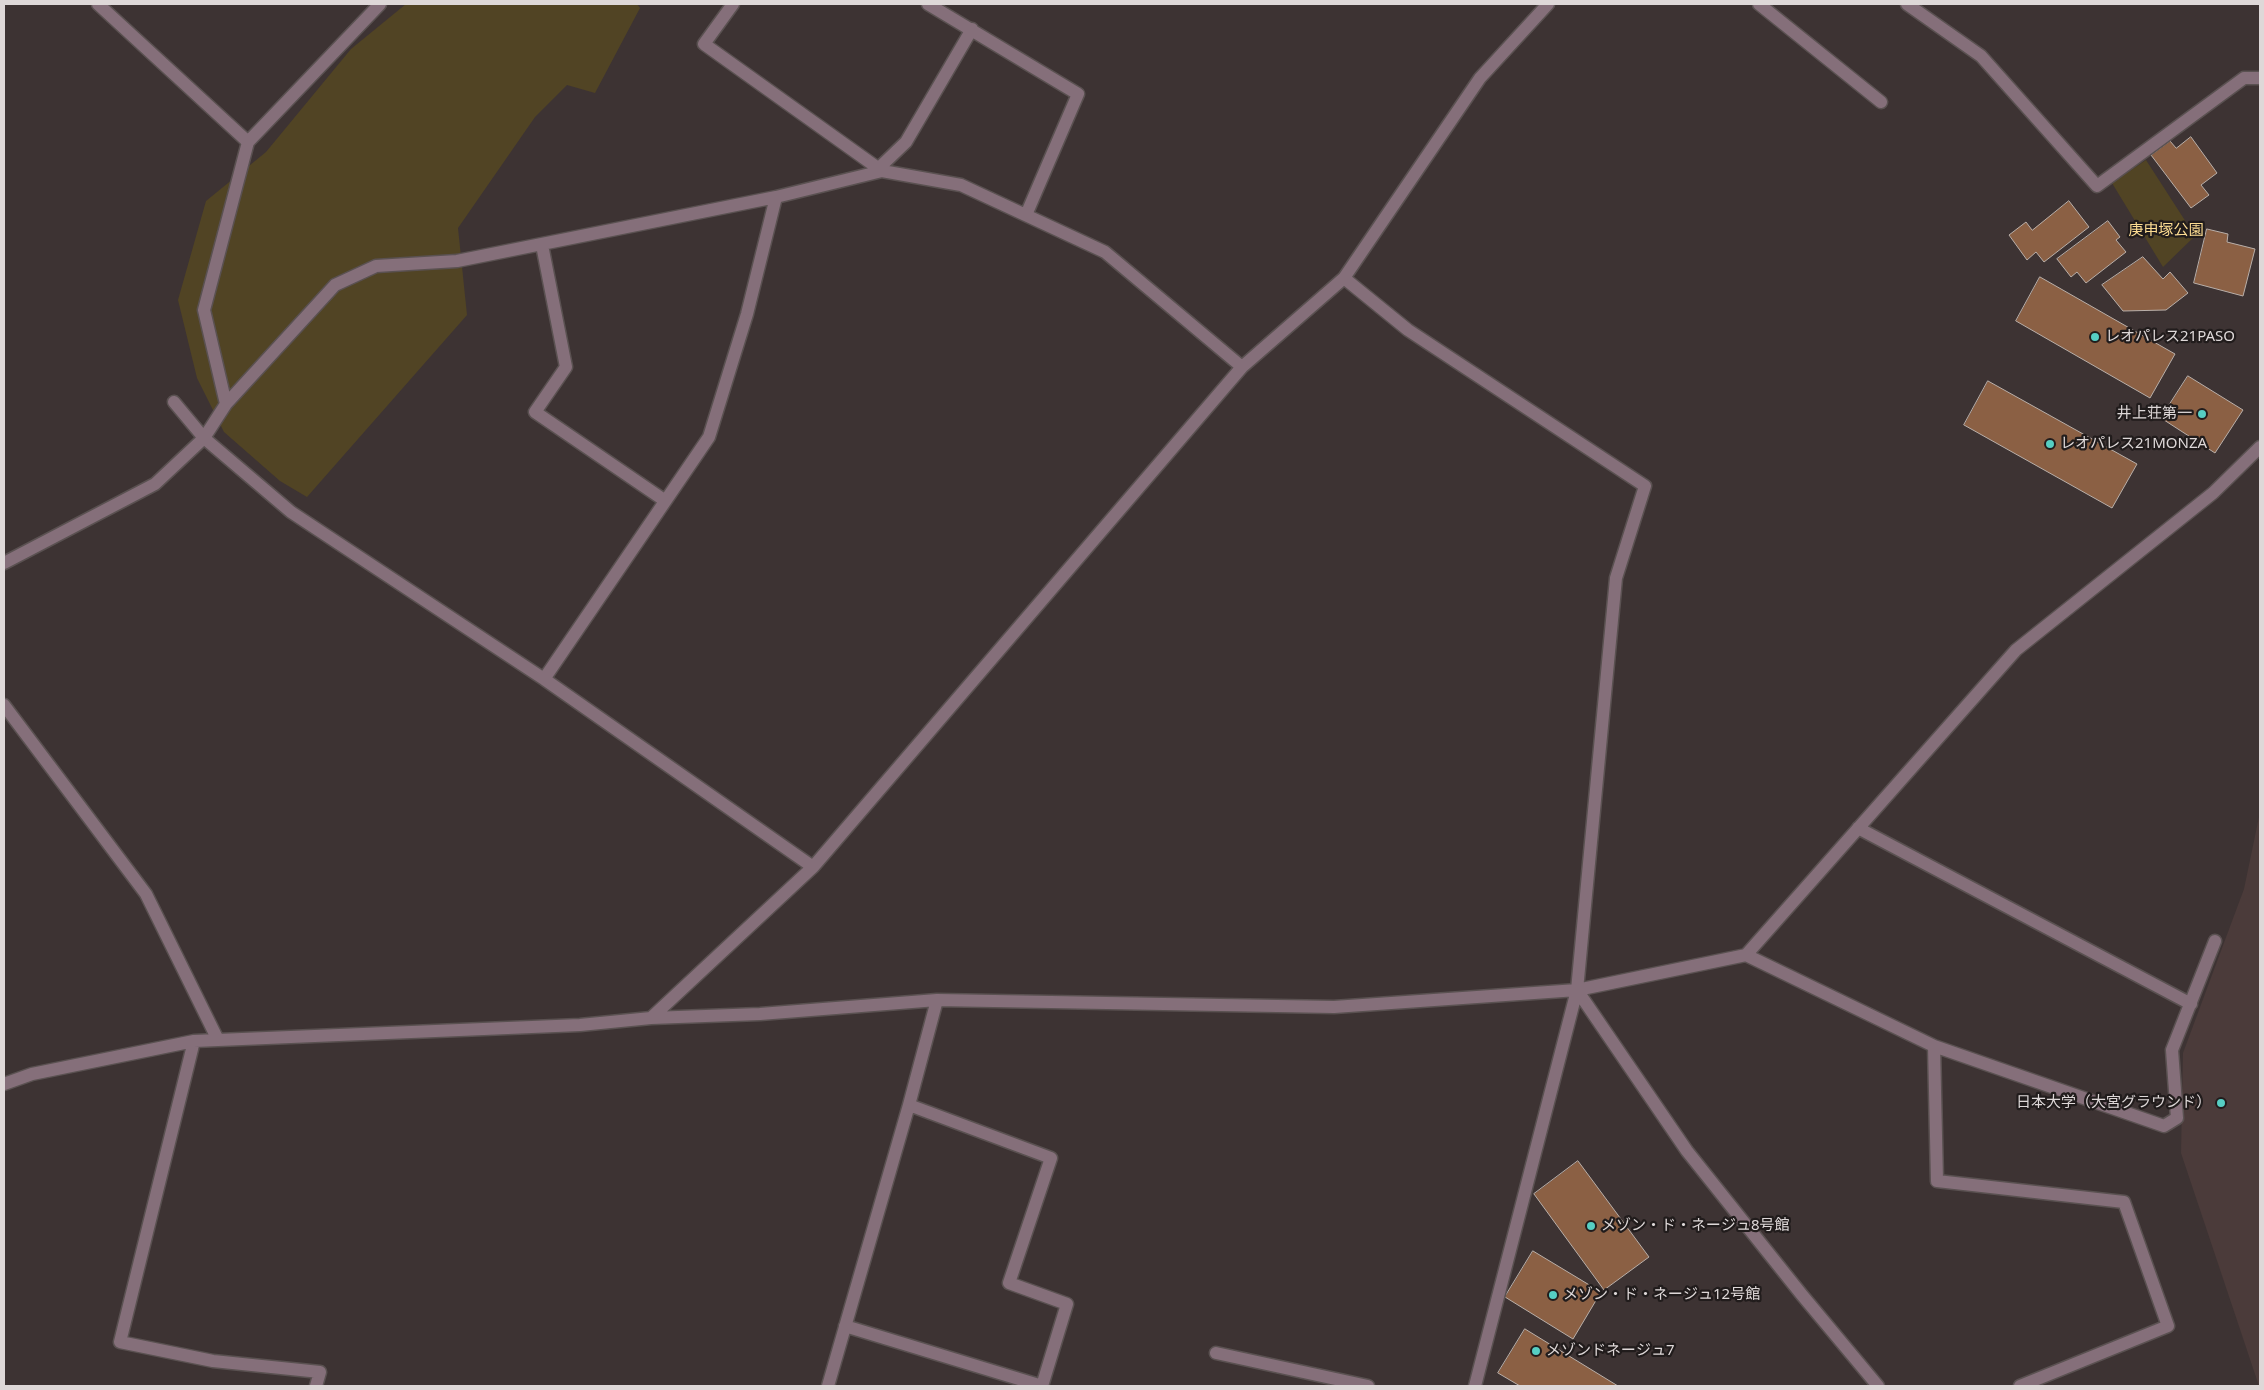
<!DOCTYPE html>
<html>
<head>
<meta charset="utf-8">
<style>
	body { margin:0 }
	#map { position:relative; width:2264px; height:1390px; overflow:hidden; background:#3d3333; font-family:"Noto Sans",sans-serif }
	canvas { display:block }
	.frame { position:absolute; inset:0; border:5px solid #ded8d8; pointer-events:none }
</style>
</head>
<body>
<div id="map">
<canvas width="2264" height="1390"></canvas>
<div class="frame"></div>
</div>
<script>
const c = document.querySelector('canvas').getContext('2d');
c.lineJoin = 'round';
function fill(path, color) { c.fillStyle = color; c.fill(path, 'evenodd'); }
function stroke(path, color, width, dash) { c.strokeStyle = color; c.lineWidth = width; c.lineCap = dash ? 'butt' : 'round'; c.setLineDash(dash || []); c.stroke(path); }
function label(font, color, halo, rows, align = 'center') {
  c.font = font + ' "Noto Sans","Noto Sans JP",sans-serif'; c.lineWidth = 4.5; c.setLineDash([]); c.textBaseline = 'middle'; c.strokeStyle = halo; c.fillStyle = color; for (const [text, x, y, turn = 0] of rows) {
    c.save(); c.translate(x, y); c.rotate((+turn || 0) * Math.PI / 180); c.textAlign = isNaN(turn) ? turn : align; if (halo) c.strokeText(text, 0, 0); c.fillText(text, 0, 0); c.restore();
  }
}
fill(new Path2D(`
	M2260,812V1386H2259L2181,1153L2183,1053L2244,889Z`), '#4b3b3a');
fill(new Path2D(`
	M406,4H637L640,8L595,93L567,85L535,117L458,228L467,315L307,497L280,481L224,432L197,378L178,300L206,201L266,152L351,49Z
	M2146,160L2195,236L2163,267L2112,183Z`), '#514424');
const building = new Path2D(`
	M2191,137L2217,173L2201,185L2209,195L2191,208L2151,155L2170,141L2176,148Z
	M2069,201L2089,227L2044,262L2036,252L2027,260L2009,235L2026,222L2032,230Z
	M2108,221L2120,237L2116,240L2126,252L2086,283L2077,272L2071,277L2057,259Z
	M2207,229L2228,234L2227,242L2255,249L2243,296L2194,283Z
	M2143,257L2163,279L2170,272L2188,293L2166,310L2123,311L2102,285Z
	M2040,277L2175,354L2150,398L2016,321Z
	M2188,376L2243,410L2215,453L2161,418Z
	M1988,381L2137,464L2112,508L1964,425Z
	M1578,1161L1649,1257L1604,1290L1534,1194Z
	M1533,1251L1601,1292L1573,1339L1505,1297Z
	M1525,1329L1618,1386H1520L1498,1373Z`);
fill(building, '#8b6044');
stroke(building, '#b9afa9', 1);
const minor = new Path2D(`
	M98,4L248,142
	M733,4L704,44L882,171L880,167L906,142L972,29
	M928,4L1078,94L1026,215
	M1759,4L1881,102
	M1907,4L1981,56L2097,186L2244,78H2260
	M542,245L566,367L535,412L664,500
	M1344,278L1408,330L1645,486L1616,578L1577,990L1687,1151L1802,1295L1878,1386
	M174,402L204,438L291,512L544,679L813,867
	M226,404L204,310L248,142L380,4
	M4,563L155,484L204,438L226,404L335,285L376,266L457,261L776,197L882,171L961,185L1105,252L1242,367
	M544,679L709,437L747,314L776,197
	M4,705L146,894L218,1040
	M1858,828L2191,1004
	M1746,955L1934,1046L2164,1126L2177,1118L2172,1050L2215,941
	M651,1018L813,867L1242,367L1344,278L1480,78L1548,4
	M194,1041L120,1342L213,1361L320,1372L316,1386
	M1934,1046L1937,1181L2124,1202L2168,1326L2020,1386
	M4,1084L32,1074L194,1041L580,1025L651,1018L760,1014L937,1000L1334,1007L1577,990L1746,955L2016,650L2213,493L2260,447
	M845,1326L1042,1386L1067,1304L1009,1283L1051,1158L909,1105
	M1216,1353L1368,1386
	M828,1386L909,1105L937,1000
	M1475,1386L1577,990`);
stroke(minor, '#5a5151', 15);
stroke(minor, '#856f7a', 12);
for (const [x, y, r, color] of [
	[2095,337,5,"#56cec3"],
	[2202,414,5,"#56cec3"],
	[2050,444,5,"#56cec3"],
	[2221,1103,5,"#56cec3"],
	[1591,1226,5,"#56cec3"],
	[1553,1295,5,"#56cec3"],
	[1536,1351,5,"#56cec3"]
]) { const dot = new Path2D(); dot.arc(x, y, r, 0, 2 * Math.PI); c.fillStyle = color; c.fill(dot); stroke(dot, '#211c1c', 2); }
label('15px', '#fcdc92', '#211c1c', [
	["庚申塚公園",2166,231]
]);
label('15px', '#ded8d8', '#211c1c', [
	["レオパレス21PASO",2105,337],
	["井上荘第一",2192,414,"right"],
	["レオパレス21MONZA",2060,444],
	["日本大学（大宮グラウンド）",2211,1103,"right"],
	["メゾン・ド・ネージュ8号館",1601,1226],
	["メゾン・ド・ネージュ12号館",1563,1295],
	["メゾンドネージュ7",1546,1351]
], 'left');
</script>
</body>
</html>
